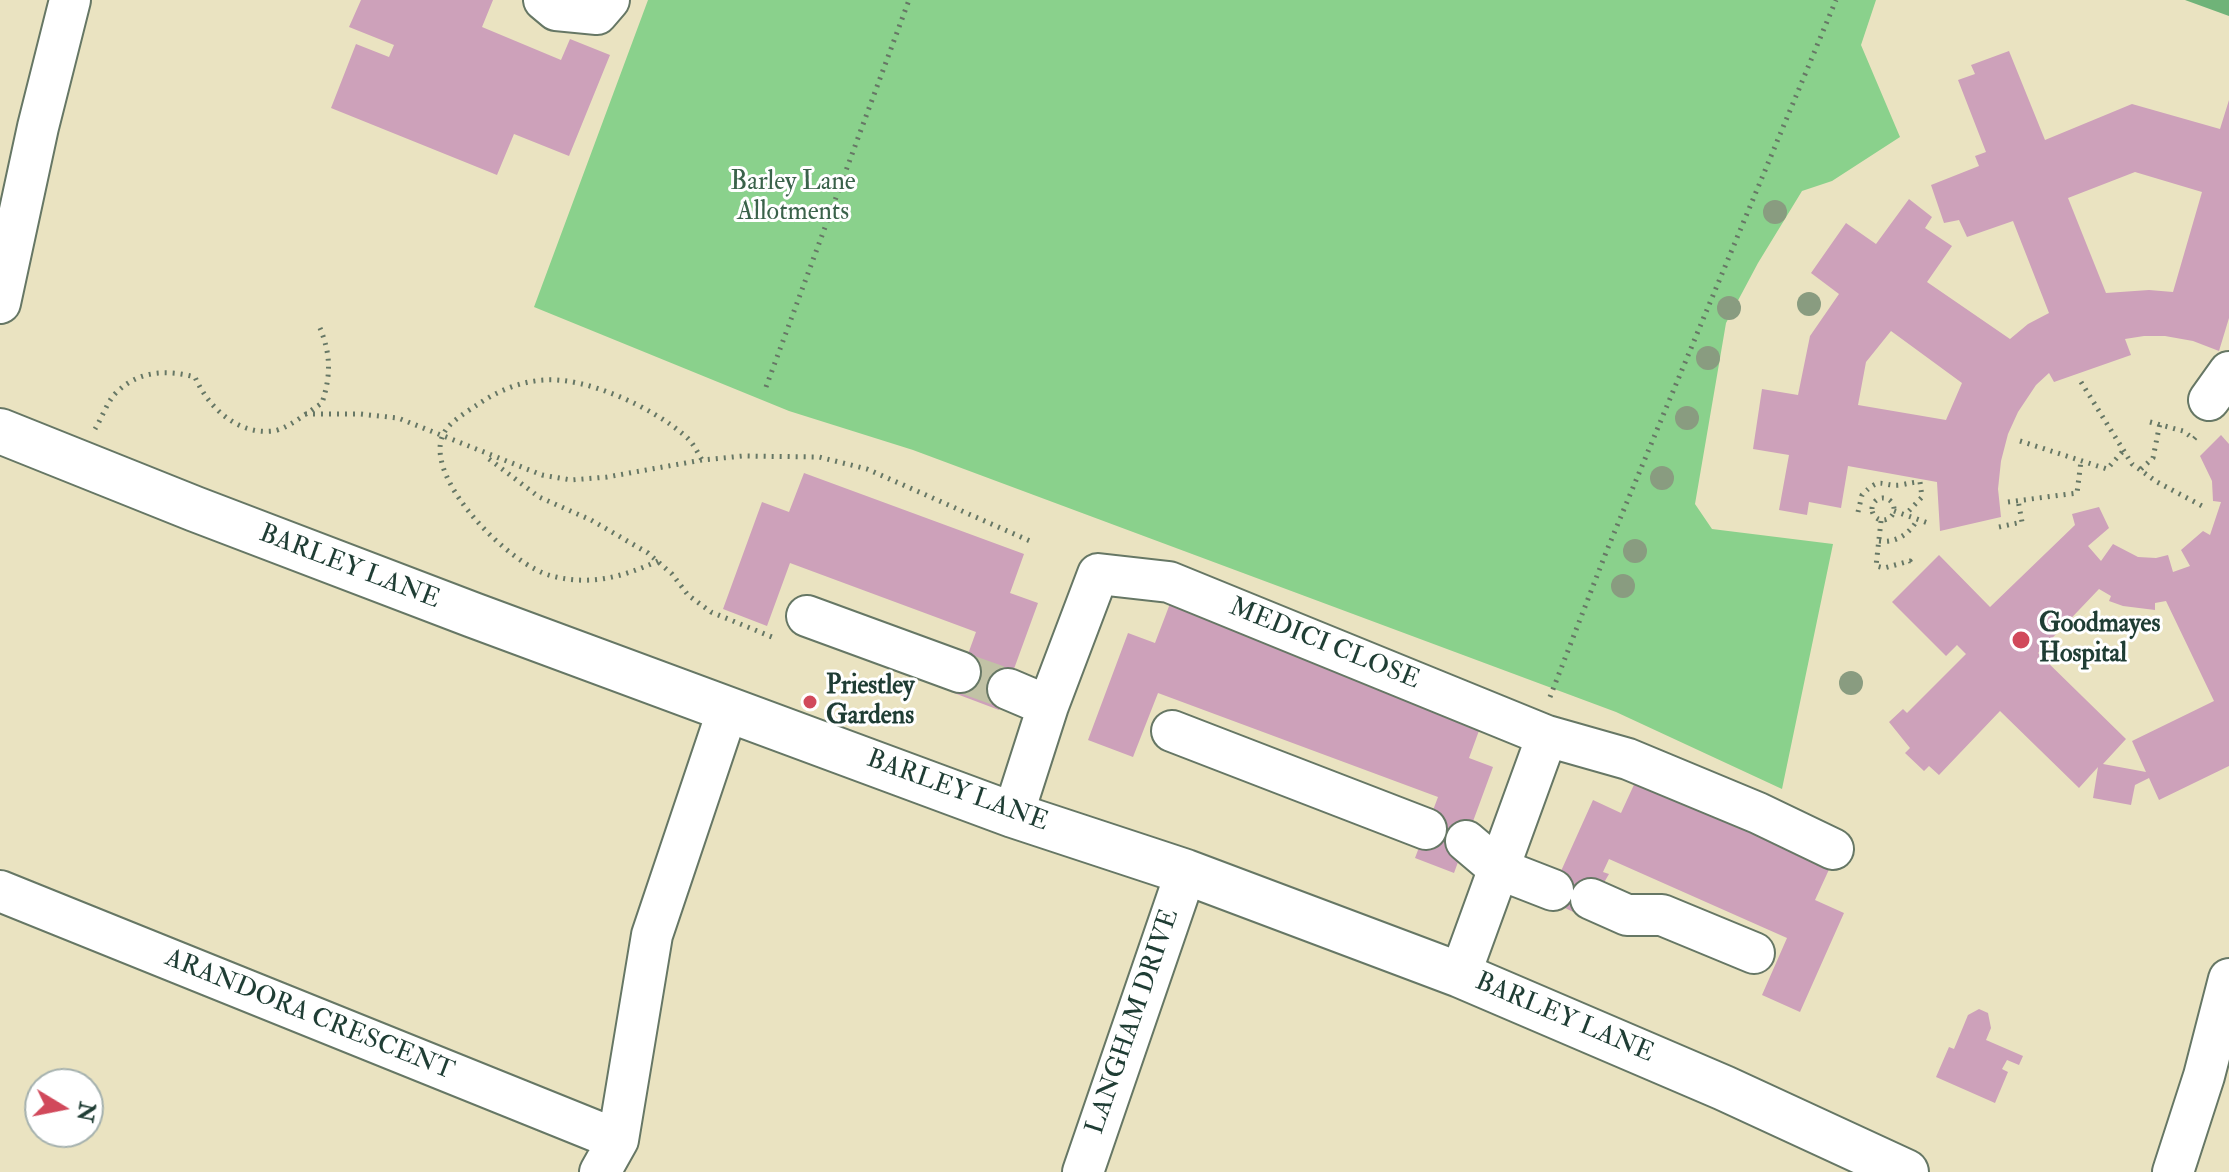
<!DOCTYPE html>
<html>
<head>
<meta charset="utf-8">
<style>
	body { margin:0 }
	#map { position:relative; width:2229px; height:1172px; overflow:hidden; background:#eae3c1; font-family:"IM FELL Double Pica",serif }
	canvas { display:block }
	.north { position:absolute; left:24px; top:1068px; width:80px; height:80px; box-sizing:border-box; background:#fff; border:2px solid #a5b1ae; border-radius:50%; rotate:100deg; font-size:22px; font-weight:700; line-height:32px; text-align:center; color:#1f3d34 }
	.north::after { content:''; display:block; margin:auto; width:28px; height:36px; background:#d1495b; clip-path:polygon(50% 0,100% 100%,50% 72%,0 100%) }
</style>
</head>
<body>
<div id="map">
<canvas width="2229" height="1172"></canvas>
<div class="north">N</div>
</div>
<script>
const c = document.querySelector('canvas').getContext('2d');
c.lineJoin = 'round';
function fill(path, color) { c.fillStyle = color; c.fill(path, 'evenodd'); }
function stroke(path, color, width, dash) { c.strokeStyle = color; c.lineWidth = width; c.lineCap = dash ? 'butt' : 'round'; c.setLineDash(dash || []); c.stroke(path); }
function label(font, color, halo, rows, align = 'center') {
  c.font = font + ' "IM FELL Double Pica",serif'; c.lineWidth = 6; c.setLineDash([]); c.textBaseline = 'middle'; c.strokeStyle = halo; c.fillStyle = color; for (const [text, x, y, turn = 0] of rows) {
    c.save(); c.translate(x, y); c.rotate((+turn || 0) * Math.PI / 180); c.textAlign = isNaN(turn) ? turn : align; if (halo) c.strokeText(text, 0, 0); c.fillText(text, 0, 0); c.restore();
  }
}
fill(new Path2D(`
	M648,0H1876L1861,45L1900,137L1832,181L1802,191L1758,263L1726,323L1695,504L1712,529L1833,544L1782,789L1616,712L913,450L789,411L534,307Z`), '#8ad18c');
fill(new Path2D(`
	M2185,0H2229V16Z`), '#6fb378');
fill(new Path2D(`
	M361,0H493L482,27L561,60L570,39L610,55L569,156L514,134L497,175L331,108L356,44L389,57L394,45L349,27Z
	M2009,51L2045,140L2132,104L2220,129L2229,100V318L2219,351L2193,341L2165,336H2144L2125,339L2131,355L2054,382L2049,373L2036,385L2018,412L2008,434L2001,461L1998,489L2001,517L1940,531L1937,482L1848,466L1841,508L1809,502L1807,515L1779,510L1789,455L1753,449L1762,389L1798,395L1810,336L1839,294L1811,273L1846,223L1876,244L1909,199L1932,217L1925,228L1952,246L1927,282L2010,339L2028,324L2049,313L2013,221L1967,237L1959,220L1944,223L1931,185L1979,166L1975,156L1986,152L1958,80L1975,74L1971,65ZM2135,172L2202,192L2173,292L2149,290L2106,293L2068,198ZM1891,331L1962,383L1946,420L1858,405L1866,362Z
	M2221,435L2229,444V766L2159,800L2149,778L2135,785L2131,805L2093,798L2098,767L2079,788L2000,711L1939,775L1929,766L1924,771L1905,753L1910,748L1889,722L1903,709L1907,713L1966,654L1957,645L1946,656L1892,602L1939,555L1990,607L2075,525L2072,514L2099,507L2109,528L2088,546L2101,561L2113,544L2138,557L2156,558L2168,555L2173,572L2190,566L2181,550L2203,531L2210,535L2221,502L2213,501L2212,481L2200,456ZM2099,589L2111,596L2109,601L2123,606L2155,610V603L2166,601L2214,701L2132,741L2146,772L2103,764L2126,739L2038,653Z
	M804,473L1024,554L1010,593L1038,603L999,710L954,693L976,632L790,563L767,626L723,609L762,502L789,512Z
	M1171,601L1484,717L1469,758L1493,767L1454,873L1415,858L1438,797L1158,693L1133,757L1088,740L1128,633L1155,643Z
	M1638,776L1832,863L1815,900L1844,913L1800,1012L1762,995L1787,938L1609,859L1603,872L1609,874L1584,917L1548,900L1593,800L1621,813Z
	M1979,1009L1988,1013L1991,1028L1986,1040L2023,1056L2019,1065L2007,1060L2002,1069L2008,1072L1995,1103L1936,1077L1949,1047L1954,1049L1968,1015Z`), '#cda1ba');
stroke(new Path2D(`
	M960,672L1008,689`), '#c1c2a5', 40, [40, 20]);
const minor = new Path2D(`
	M544,0L556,10L597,14L609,0
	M0,303L38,127L70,0
	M2209,400L2229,372
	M807,616L960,672
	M1008,689L1048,706
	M1172,731L1426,829
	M1547,736L1628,759L1758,813L1833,849
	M1013,815L1048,706L1098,574L1169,582L1547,736L1460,975
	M1466,841L1499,869L1553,890
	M0,891L618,1140
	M1591,899L1627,915H1662L1754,953
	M600,1172L618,1140L652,935L728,709
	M1083,1172L1186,872
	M2173,1172L2204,1076L2229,979`);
const major = new Path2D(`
	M0,431L195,509L473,615L1013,815L1186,872L1460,975L1724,1088L1906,1172`);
stroke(minor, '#667765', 44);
stroke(major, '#667765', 48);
stroke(new Path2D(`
	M2081,382L2132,464L2157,482L2204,507
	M766,387L909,0
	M305,414H360L398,418L542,475L571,480L607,477L702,460L743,456L819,457L867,469L1030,541
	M2150,422L2183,431L2194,439L2199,433
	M95,429C102,418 108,399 118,391C140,370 168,370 195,377C208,407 237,435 273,431C286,430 311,410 322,403C331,375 331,355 320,328
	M2020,441L2107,469L2124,450
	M489,459L539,497L591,520L648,553L672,574L688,595L711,612L772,637
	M2141,469L2153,458L2160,423
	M1872 509a11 11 0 1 1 22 0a11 11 0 1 1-22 0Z
	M2008,502L2077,493L2081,461
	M1894,511L1931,524
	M1858,512L1862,495C1881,475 1881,487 1900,485C1907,484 1912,482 1920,482L1922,497L1905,515
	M1881,521L1876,566L1884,568L1910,561L1912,564
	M1999,527L2022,522L2018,500
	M1879,541C1897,543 1909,534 1918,519
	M658,561C622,577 591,586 552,576C511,566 426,482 442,437C447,423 465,413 477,405C497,391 521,381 545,380C587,377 653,408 684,435C692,441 697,451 702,460
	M1550,697L1607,550L1836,0`), '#667765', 5, [2, 6]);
stroke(minor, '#fff', 40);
stroke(major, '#fff', 44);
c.fillStyle = '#899c80';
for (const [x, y] of [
	[1775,212],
	[1809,304],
	[1729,308],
	[1708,358],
	[1687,418],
	[1662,478],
	[1635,551],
	[1623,586],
	[1851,683]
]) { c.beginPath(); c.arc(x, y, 12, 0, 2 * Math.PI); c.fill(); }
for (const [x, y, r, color] of [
	[2021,640,10,"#d1495b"],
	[810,702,8,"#d1495b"]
]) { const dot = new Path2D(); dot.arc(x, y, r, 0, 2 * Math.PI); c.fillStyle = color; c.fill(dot); stroke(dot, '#fff', 3); }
label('26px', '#3a624a', '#fff', [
	["Barley Lane",793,183],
	["Allotments",793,213]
]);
label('26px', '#1f3d34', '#fff', [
	["BARLEY LANE",349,568,21],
	["MEDICI CLOSE",1324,645,22],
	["BARLEY LANE",957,792,20],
	["ARANDORA CRESCENT",309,1016,22],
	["BARLEY LANE",1564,1019,23],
	["LANGHAM DRIVE",1134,1022,-71]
]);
label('bold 26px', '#1f3d34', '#fff', [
	["Goodmayes",2039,625],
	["Hospital",2039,655],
	["Priestley",826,687],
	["Gardens",826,717]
], 'left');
</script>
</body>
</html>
